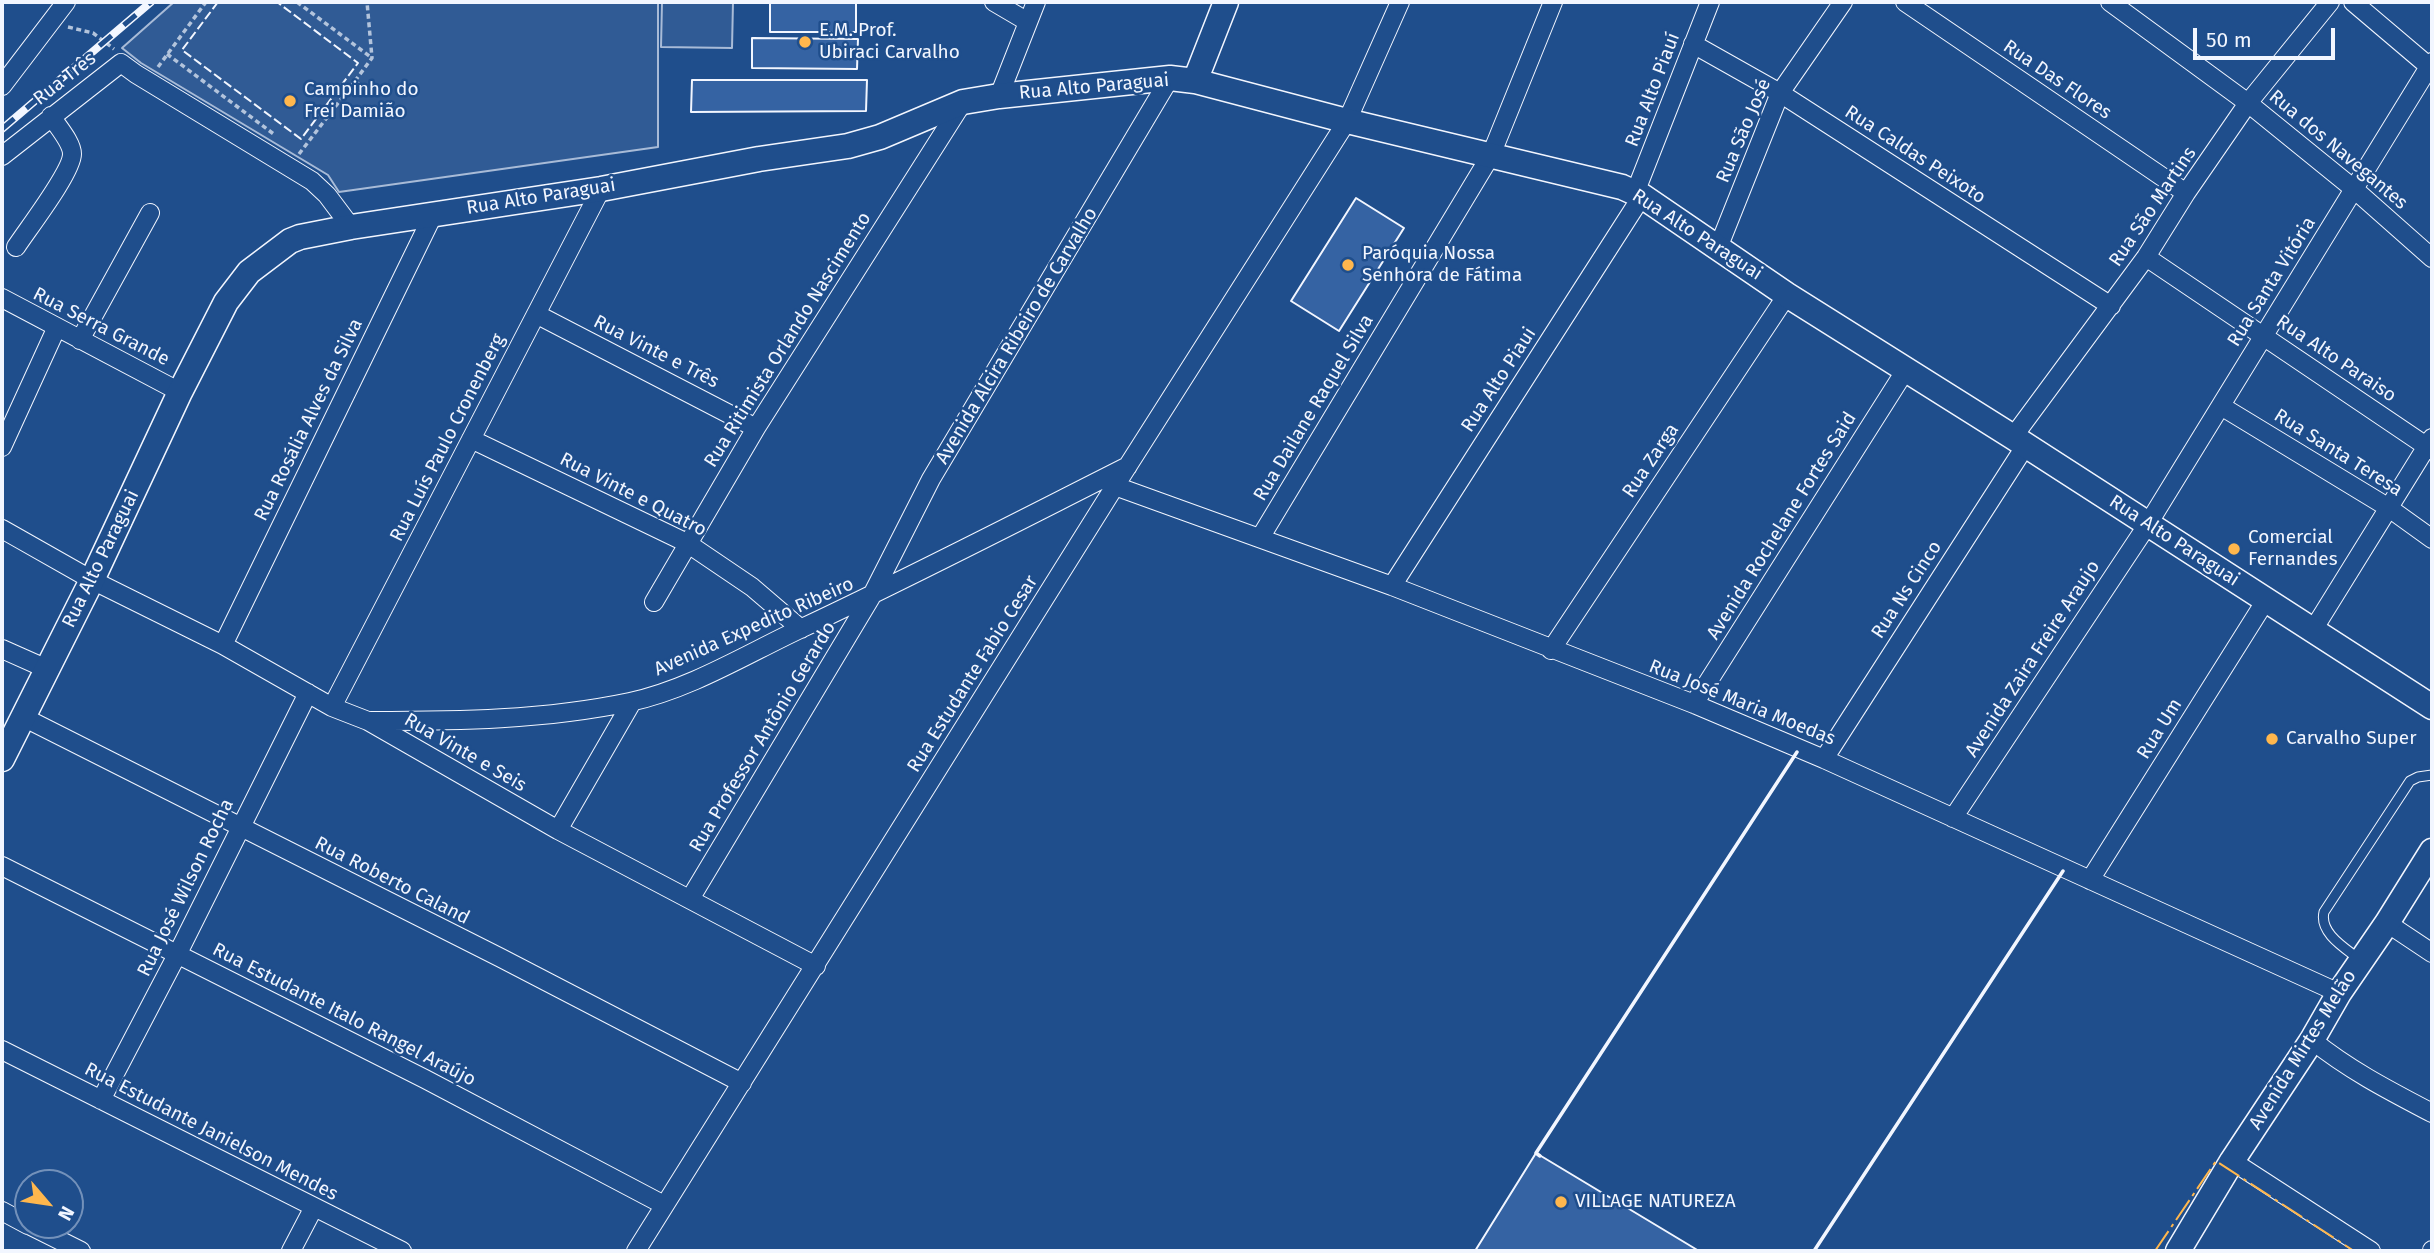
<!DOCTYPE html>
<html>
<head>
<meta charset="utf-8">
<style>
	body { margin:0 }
	#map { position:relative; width:2434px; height:1253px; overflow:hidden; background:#1f4e8c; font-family:"Fira Sans",sans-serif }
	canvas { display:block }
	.frame { position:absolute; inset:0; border:4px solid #f2f6ff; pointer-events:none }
	.north { position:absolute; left:14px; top:1169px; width:70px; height:70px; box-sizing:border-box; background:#1f4e8c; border:2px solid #7391ba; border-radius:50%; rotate:119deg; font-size:19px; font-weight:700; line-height:28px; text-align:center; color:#f2f6ff }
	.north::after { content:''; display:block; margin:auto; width:24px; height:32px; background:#ffb74d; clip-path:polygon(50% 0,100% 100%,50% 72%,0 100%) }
	.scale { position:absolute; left:2193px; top:28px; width:142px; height:32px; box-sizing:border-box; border:4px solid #f2f6ff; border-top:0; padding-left:9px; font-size:21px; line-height:24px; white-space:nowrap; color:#f2f6ff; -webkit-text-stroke:5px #1f4e8c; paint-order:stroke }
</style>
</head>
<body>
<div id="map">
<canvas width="2434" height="1253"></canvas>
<div class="frame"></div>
<div class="north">N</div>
<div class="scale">50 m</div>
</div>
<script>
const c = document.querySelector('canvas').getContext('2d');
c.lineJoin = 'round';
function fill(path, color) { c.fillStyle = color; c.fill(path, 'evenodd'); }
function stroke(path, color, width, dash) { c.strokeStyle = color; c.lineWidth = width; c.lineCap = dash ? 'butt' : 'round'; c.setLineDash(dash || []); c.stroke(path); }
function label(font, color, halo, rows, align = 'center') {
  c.font = font + ' "Fira Sans",sans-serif'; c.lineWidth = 5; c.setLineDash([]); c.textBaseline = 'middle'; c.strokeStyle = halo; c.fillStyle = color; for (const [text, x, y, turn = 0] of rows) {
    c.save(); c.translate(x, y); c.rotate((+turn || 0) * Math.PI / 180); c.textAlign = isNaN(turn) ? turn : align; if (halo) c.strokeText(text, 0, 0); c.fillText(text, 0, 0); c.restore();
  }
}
const built = new Path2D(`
	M174,2H658V147L339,192L328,175L141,63L122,48Z
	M662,2H733L732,48L661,47Z`);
fill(built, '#305b95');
stroke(built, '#a8bbd7', 2);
const building = new Path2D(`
	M770,2H856V32H770Z
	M752,38L858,39L857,69L752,68Z
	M692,80H867L866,111L691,112Z
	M1356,198L1404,228L1339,331L1291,301Z
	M1536,1153L1699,1251H1475Z`);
fill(building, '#3563a3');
stroke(building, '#f2f6ff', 2);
const lane = new Path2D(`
	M2359,959C2345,948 2319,933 2324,912L2410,781L2418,777L2432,775`);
const street = new Path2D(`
	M994,2L1028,22
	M1905,2L2186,193
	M2110,2L2248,103L2354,189L2432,258
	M2353,2L2432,69
	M1693,44L1780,93L2111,306
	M2,86L66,2
	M999,96L1036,2
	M2,156L121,63L136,74L312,181L327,195L351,227
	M1635,193L1710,2
	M16,247C27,230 72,172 72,154C72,142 57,126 51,116
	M1718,248L1780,93L1843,2
	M2146,257L2432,450
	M2,298L180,392
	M536,314L756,428
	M80,340L150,213
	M2221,406L2389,508L2432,539
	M2013,437L2146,257L2186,193L2248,103L2330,2
	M471,439L687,543L752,587L801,629
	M2,447L56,329
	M1115,486L1392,586L1694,704L1824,759L2339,993
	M2,529L92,580L223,645L332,707L368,721L558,830L816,966
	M1260,538L1491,155L1553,2
	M1392,586L1642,196
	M654,602L756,428L963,102
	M2313,630L2432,438
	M223,645L434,213
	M2,649L47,669
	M1551,650L1787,295
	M1694,704L1905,371
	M332,707L601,189
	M23,717L501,958L742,1083
	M371,721C458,721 544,720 630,702C690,689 745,655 800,629C911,577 1019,521 1128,466
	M1824,759L2026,445
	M1953,818L2148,524L2432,62
	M558,830L632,702
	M2,866L425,1079L664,1205
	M2090,880L2266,600
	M690,899L871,597L931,479L1170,78
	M2387,923L2432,953
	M2312,1040C2349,1070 2390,1091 2432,1113
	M2,1050L402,1251
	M101,1100L178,953L308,693
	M2232,1161L2371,1251
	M2,1211L28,1225
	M29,1225L81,1251
	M291,1251L314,1207
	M636,1251L1115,486L1347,121L1400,2
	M2432,1251V1250`);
const secondary = new Path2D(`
	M1195,81L1226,2
	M2,759L92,580L180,392L226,302L249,272L290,241L300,237L351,227L601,189L759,159L848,146L880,137L963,102L999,96L1170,78L1195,81L1347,121L1622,187L1642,196L1787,295L2013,437L2432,707
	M2178,1251L2232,1161L2312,1040L2339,993L2387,923L2432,851`);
stroke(lane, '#f2f6ff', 11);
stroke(street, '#f2f6ff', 20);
stroke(secondary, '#f2f6ff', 27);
stroke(new Path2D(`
	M297,2L372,58
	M68,27L93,33L114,49
	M167,54L275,135
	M158,67L206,2
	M355,81L372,58L367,2
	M299,154L355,81L360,85`), '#b3c4dc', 3.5, [5, 3.5]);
stroke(lane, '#1f4e8c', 9);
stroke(street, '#1f4e8c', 18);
stroke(secondary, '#1f4e8c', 24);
const rail = new Path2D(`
	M2,129L151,2`);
stroke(rail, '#f2f6ff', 8);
stroke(rail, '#1f4e8c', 5, [16]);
stroke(new Path2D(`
	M218,2L182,50L301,139L358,63L277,2`), '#f2f6ff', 2, [9, 3.5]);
stroke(new Path2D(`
	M1540,1156L1536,1153L1797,752
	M1814,1251L2063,871`), '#f2f6ff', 3.5);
stroke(new Path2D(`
	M2155,1251L2216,1161L2354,1251`), '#ffb74d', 2, [24, 5, 3.5, 5]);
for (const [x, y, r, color] of [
	[805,42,7,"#ffb74d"],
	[290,101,7,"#ffb74d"],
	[1348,265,7,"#ffb74d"],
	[2234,549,7,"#ffb74d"],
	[2272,739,7,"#ffb74d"],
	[1561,1202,7,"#ffb74d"]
]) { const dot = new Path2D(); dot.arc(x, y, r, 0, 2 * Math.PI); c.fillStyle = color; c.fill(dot); stroke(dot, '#1f4e8c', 2.5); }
label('19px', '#f2f6ff', '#1f4e8c', [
	["E.M. Prof.",819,31],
	["Ubiraci Carvalho",819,53],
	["Campinho do",304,90],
	["Frei Damião",304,112],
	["Paróquia Nossa",1362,254],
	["Senhora de Fátima",1362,276],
	["Comercial",2248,538],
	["Fernandes",2248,560],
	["Carvalho Super",2286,739],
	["VILLAGE NATUREZA",1575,1202]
], 'left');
label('19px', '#f2f6ff', '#1f4e8c', [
	["Rua Três",65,79,-38],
	["Rua Das Flores",2057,80,34],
	["Rua Alto Paraguai",1094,87,-5],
	["Rua Alto Piauí",1653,90,-69],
	["Rua São José",1744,131,-67],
	["Rua dos Navegantes",2338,150,40],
	["Rua Caldas Peixoto",1915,155,33],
	["Rua Alto Paraguai",541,197,-9],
	["Rua São Martins",2153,207,-56],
	["Rua Alto Paraguai",1697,235,33],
	["Rua Santa Vitória",2272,282,-58],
	["Rua Serra Grande",101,327,27],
	["Avenida Alcira Ribeiro de Carvalho",1017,336,-59],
	["Rua Ritimista Orlando Nascimento",788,340,-58],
	["Rua Vinte e Três",656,352,27],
	["Rua Alto Paraiso",2336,359,34],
	["Rua Alto Piaui",1499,380,-57],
	["Rua Dailane Raquel Silva",1314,408,-59],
	["Rua Rosália Alves da Silva",309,420,-64],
	["Rua Luís Paulo Cronenberg",448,438,-63],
	["Rua Santa Teresa",2338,453,32],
	["Rua Zarga",1651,461,-56],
	["Rua Vinte e Quatro",633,495,27],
	["Avenida Rochelane Fortes Said",1782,526,-58],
	["Rua Alto Paraguai",2174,541,33],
	["Rua Alto Paraguai",101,559,-64],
	["Rua Ns Cinco",1907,590,-57],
	["Avenida Expedito Ribeiro",754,627,-24],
	["Avenida Zaira Freire Araujo",2033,659,-57],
	["Rua Estudante Fabio Cesar",973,674,-58],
	["Rua José Maria Moedas",1742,703,22],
	["Rua Um",2160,729,-58],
	["Rua Professor Antônio Gerardo",763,737,-59],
	["Rua Vinte e Seis",465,753,30],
	["Rua Roberto Caland",392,881,27],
	["Rua José Wilson Rocha",186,888,-64],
	["Rua Estudante Italo Rangel Araújo",344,1015,27],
	["Avenida Mirtes Melão",2303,1050,-58],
	["Rua Estudante Janielson Mendes",211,1132,27]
]);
</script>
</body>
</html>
